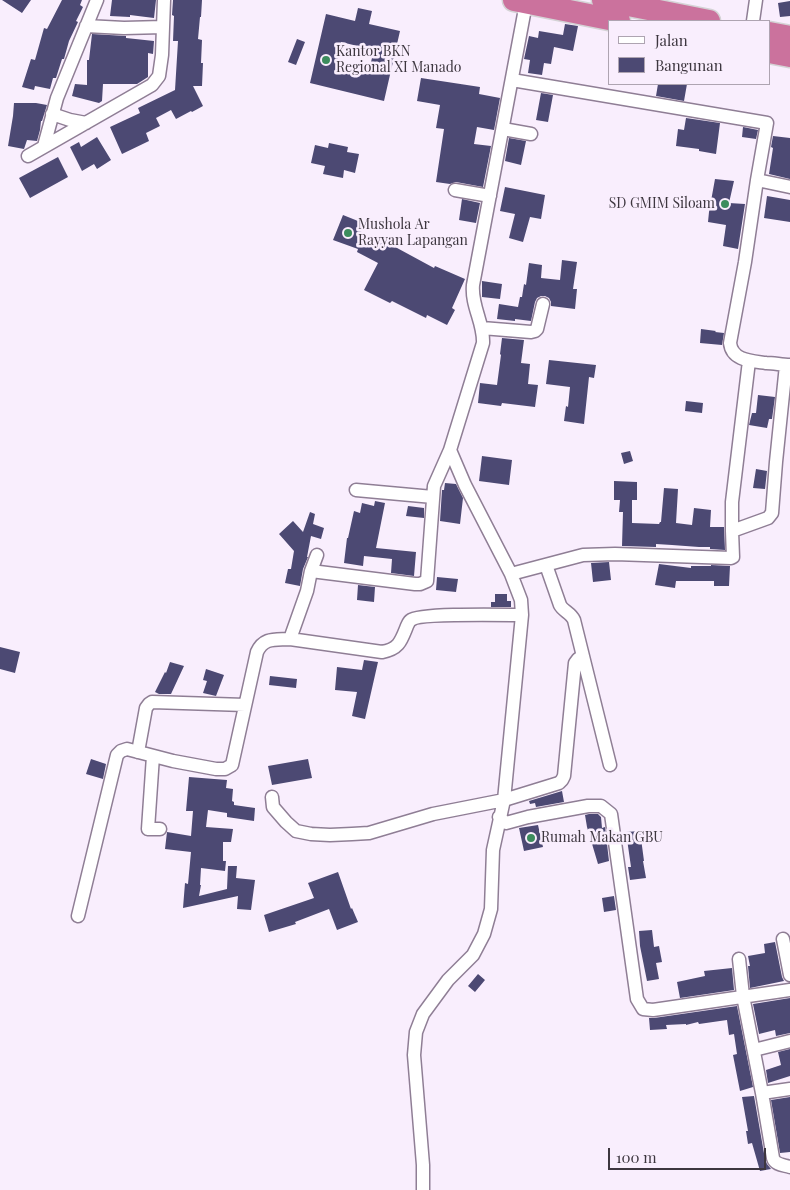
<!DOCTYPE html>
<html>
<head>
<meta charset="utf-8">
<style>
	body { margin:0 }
	#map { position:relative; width:790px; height:1190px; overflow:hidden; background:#f9eefd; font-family:"Playfair Display",serif }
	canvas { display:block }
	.legend { position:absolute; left:608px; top:20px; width:162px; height:65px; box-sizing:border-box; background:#f9eefd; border:1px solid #aea4b1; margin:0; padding:6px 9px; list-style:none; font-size:15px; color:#3d363f }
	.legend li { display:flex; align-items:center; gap:10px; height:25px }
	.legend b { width:25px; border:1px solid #aea4b1 }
	.scale { position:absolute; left:608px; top:1148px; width:158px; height:22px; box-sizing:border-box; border:2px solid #3d363f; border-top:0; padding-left:6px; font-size:15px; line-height:18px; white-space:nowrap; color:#3d363f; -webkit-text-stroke:4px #f9eefd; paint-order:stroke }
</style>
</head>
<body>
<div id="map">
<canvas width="790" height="1190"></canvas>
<ul class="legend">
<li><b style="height:6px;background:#fff"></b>Jalan</li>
<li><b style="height:14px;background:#4c4973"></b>Bangunan</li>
</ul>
<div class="scale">100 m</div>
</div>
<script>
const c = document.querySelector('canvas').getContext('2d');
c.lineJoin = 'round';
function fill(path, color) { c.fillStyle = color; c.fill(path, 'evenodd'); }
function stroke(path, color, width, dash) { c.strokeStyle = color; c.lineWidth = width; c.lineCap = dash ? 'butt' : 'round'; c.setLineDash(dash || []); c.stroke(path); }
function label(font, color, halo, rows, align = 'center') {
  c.font = font + ' "Playfair Display",serif'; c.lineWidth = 5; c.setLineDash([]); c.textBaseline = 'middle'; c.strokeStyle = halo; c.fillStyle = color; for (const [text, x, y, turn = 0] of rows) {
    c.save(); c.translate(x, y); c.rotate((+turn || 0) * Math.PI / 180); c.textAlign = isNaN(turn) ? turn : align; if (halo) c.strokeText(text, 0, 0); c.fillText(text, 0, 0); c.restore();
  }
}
fill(new Path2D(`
	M2,0H31L22,13Z
	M62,0H82L80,5L83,7L76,21L78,22L69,41L64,59H62L56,78H53L50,89L35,86L34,90L22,87L31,59L35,60L44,28L47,29Z
	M112,0H156L154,18L130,15V17L110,16Z
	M173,0H202L201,17H200L198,39L202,40L201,63H203L202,86H193L203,106L192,112L191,111L176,119L171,110L156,118L160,126L146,133L149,141L122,154L110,127L140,113L138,108L175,90L178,41H173L174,16L172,15Z
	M790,1V16L780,17L778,3Z
	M358,8L372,11L369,24L400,31L384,101L310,83L326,14L355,21ZM341,42L374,50L368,74L336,67Z
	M565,24L578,26L573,51L554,47L551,64L544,63L542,75L528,73L530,60L524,59L529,36L538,38L539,31L563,35Z
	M92,34L126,36V38L154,41L153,54L148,53V77L137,84H103L102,101L99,103L72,96L75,84L87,85V60H89Z
	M297,39L305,42L296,65L288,62Z
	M421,78L480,87L479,94L500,98L494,130L477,127L474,144L491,146L483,187L456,182L450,184L436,182L444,129L436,128L440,105L417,101Z
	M658,84H687L684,101L656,96Z
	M541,93L553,95L548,122L536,120Z
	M14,103H36L47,105L42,121H41L40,130L37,141L27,140L24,149L8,146L13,116Z
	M686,118L720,123L716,154L699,151V149L676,146L678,129L684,130Z
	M743,127L758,130L756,139L742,137Z
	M773,136L790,138V179L769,174L773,148L771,147Z
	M97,137L111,160L97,169L94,164L82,171L70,147L79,142L81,147Z
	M509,138L526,141L521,165L505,161Z
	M329,143L348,147L347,152L359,154L355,173L344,170L343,178L323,174L325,166L311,163L315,145L328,148Z
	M58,157L68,177L30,198L19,178Z
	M715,179L734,181L729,203L745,204L738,249L723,246L726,225L708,222L709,212Z
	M505,187L545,195L541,219L530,217L523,242L509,238L515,214L500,211Z
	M767,196L790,200V222L764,218Z
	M462,199L480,203L476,223L459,220Z
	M343,215L363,223L360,231L384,244L386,242L434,268L435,266L465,279L452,308L455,310L447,325L427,315L426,318L392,301L390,303L364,290L378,263L357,252L358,249L333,240Z
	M562,260L577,262L573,289H577L575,309L551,306V302L549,298L545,296H541L537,298L535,302L531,321L515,319V321L497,319L499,304L518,307L520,297H522L524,284L526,285L529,263L542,265L541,278L560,280Z
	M482,281L502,284L500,299L482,297Z
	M701,329L716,331L715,332L724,333L722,345L700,343Z
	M502,338L524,340L521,363L530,364L528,384L538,385L535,407L502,403L501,406L478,403L480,383L497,385L501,355L500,354Z
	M549,360L596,365L594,378L589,377L584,424L564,421L566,406L568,407L570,387L546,384Z
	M758,395L775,397L772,419H769L767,428L749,425L752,413H756Z
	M686,401L703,403L702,413L685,411Z
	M630,451L633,461L624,464L621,453Z
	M482,456L512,460L509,485L479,481Z
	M756,469L767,471L765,489L753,488Z
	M614,481L637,482V500H632V523L659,524L660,522H661L664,488L678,489L676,523L692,525L694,508L711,510L710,527H724L725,550L710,549V547H699L672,545L656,544V547L622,546L623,512H619L620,500H614Z
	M445,483L456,484L463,498L460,524L440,521L442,490H444Z
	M375,501L385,503L376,548L416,552L414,576L391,573L392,559L364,556L363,566L344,563L347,538H348L354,511L360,513L362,503L374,506Z
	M408,506L424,508V518L406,516Z
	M310,512L315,514L313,524L324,528L321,539L311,536L307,557H308L303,569L300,586L285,583L288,569H291L294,551L279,534L293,521L303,532Z
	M609,562L611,580L593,582L591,563Z
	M659,564L691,568V566H711V565L730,566L729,586H714V581H676L675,588L655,585Z
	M437,577L458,579L456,592L436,590Z
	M358,585L375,587L374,602L357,600Z
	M495,594H507V601H511V607H491V602H495Z
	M0,647L20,652L15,673L0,669Z
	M364,660L378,662L365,719L352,716L357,692L335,690L337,667L362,670Z
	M170,662L184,666L171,694H159L155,692L165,672L166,673Z
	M206,669L224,675L216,696L203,693L207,681L203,680Z
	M270,676L297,679L296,688L269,685Z
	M91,759L106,764L103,779L86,774Z
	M308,759L312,778L272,785L268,766Z
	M189,777L227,780L226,788L233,789L232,801L234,802V805L255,808L254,821L227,817V813L208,810L206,827L233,829L231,842H223V861H226L225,871L201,868L200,885H201L199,896L227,889L228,866H237L236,878L255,880L251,910L237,909L238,896L183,908L185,883L188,884L191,852L165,849L167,832L191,836L193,811H186Z
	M562,791L564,802L536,807L535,803L530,804L529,801Z
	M589,814H598L601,817L602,828L605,827L609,861L598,864L587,827L585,815Z
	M538,825L543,847L524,851L519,828Z
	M640,831L644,861H643L646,878L630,880L628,867H631L626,832Z
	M338,872L351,909L352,908L358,922L337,930L329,909L295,922L296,924L269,932L264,915L314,898L308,883Z
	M614,896L616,910L604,912L602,898Z
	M652,930L654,947L659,946L662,962L656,963L659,979L647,981L640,946L639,931Z
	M775,942L782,977L784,981L750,988L748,966H750L748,956L765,953L764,944Z
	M732,968L734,990L680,998L677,982L705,976L704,971Z
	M478,974L485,980L475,992L468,986Z
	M790,998V1033L776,1036L775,1030L759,1034L753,1004Z
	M737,1006L753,1087L740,1091L733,1055L737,1054L734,1034L729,1035L727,1020L699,1024L698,1022L686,1025V1024L666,1025L667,1029L650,1030L649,1018H654Z
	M790,1049V1076L768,1083L766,1070L781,1065L778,1052Z
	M754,1096L765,1159L767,1164L771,1169L760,1171L752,1143L748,1144L746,1131H748L742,1097Z
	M790,1097V1152L780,1153L771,1100Z`), '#4c4973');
const street = new Path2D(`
	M753,21L756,0
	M86,26L124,28L163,27
	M512,80L767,123L757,180
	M52,114L70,120L86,123
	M503,129L531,134
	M44,146L57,98L97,0
	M28,156L152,85L159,76L162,55L164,0
	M790,187L757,180L745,262L730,343C732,361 752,361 766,363C774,363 782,365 790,365
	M455,190L490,196
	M482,328L531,332L535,331L537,329L543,304
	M450,450L434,486L427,581L420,584H415L311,571L307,591L290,639L382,652C399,649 401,641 407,626C408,624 409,621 411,620C419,613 506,615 522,615
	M356,490L433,497
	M732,531V502L749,361
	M546,565L560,605C563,611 571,613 574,620L610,765
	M311,571L317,555
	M511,574L583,555L615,554L731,558L733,557L732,531L768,518L772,513L776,462L786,365
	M138,752L146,708L149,704L152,702L245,705
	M153,756L148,829H160
	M272,797L273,807L286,822L296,831L311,834L330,835L352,834L369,833L433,814L504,800L559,783L562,780L564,776L575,663L578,659H583
	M499,817L506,823L528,817L588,806H601L611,814L637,999L643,1009L653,1010L790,990
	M78,916L117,755L121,751L127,749L173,761L216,769H225L232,765L257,652C264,637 275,640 290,639
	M783,939L790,975
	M739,959L743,996L762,1093L773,1158C775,1165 784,1165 790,1167
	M754,1050L790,1041
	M762,1093L790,1089
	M423,1190V1165L414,1055L416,1032L423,1014L448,980L473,955L484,934L491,909L493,850L504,800L522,615L521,600L511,574L465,485L450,450L483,343C484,323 471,306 473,285L524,14L528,0`);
const highway = new Path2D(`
	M514,0L619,21
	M603,0L709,21
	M769,33L790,37
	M769,52L790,56`);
stroke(street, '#8f7e95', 15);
stroke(highway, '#d4d3d5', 25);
stroke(street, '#fff', 12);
stroke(highway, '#cb729d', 22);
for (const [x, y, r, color] of [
	[326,60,5,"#3c8c5d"],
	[725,204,5,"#3c8c5d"],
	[348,233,5,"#3c8c5d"],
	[531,838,5,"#3c8c5d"]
]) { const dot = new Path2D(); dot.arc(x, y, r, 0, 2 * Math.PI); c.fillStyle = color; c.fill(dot); stroke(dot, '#f9eefd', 2); }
label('14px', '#3d363f', '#f9eefd', [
	["Kantor BKN",336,52],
	["Regional XI Manado",336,68],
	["SD GMIM Siloam",715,204,"right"],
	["Mushola Ar",358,225],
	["Rayyan Lapangan",358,241],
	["Rumah Makan GBU",541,838]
], 'left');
</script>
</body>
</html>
